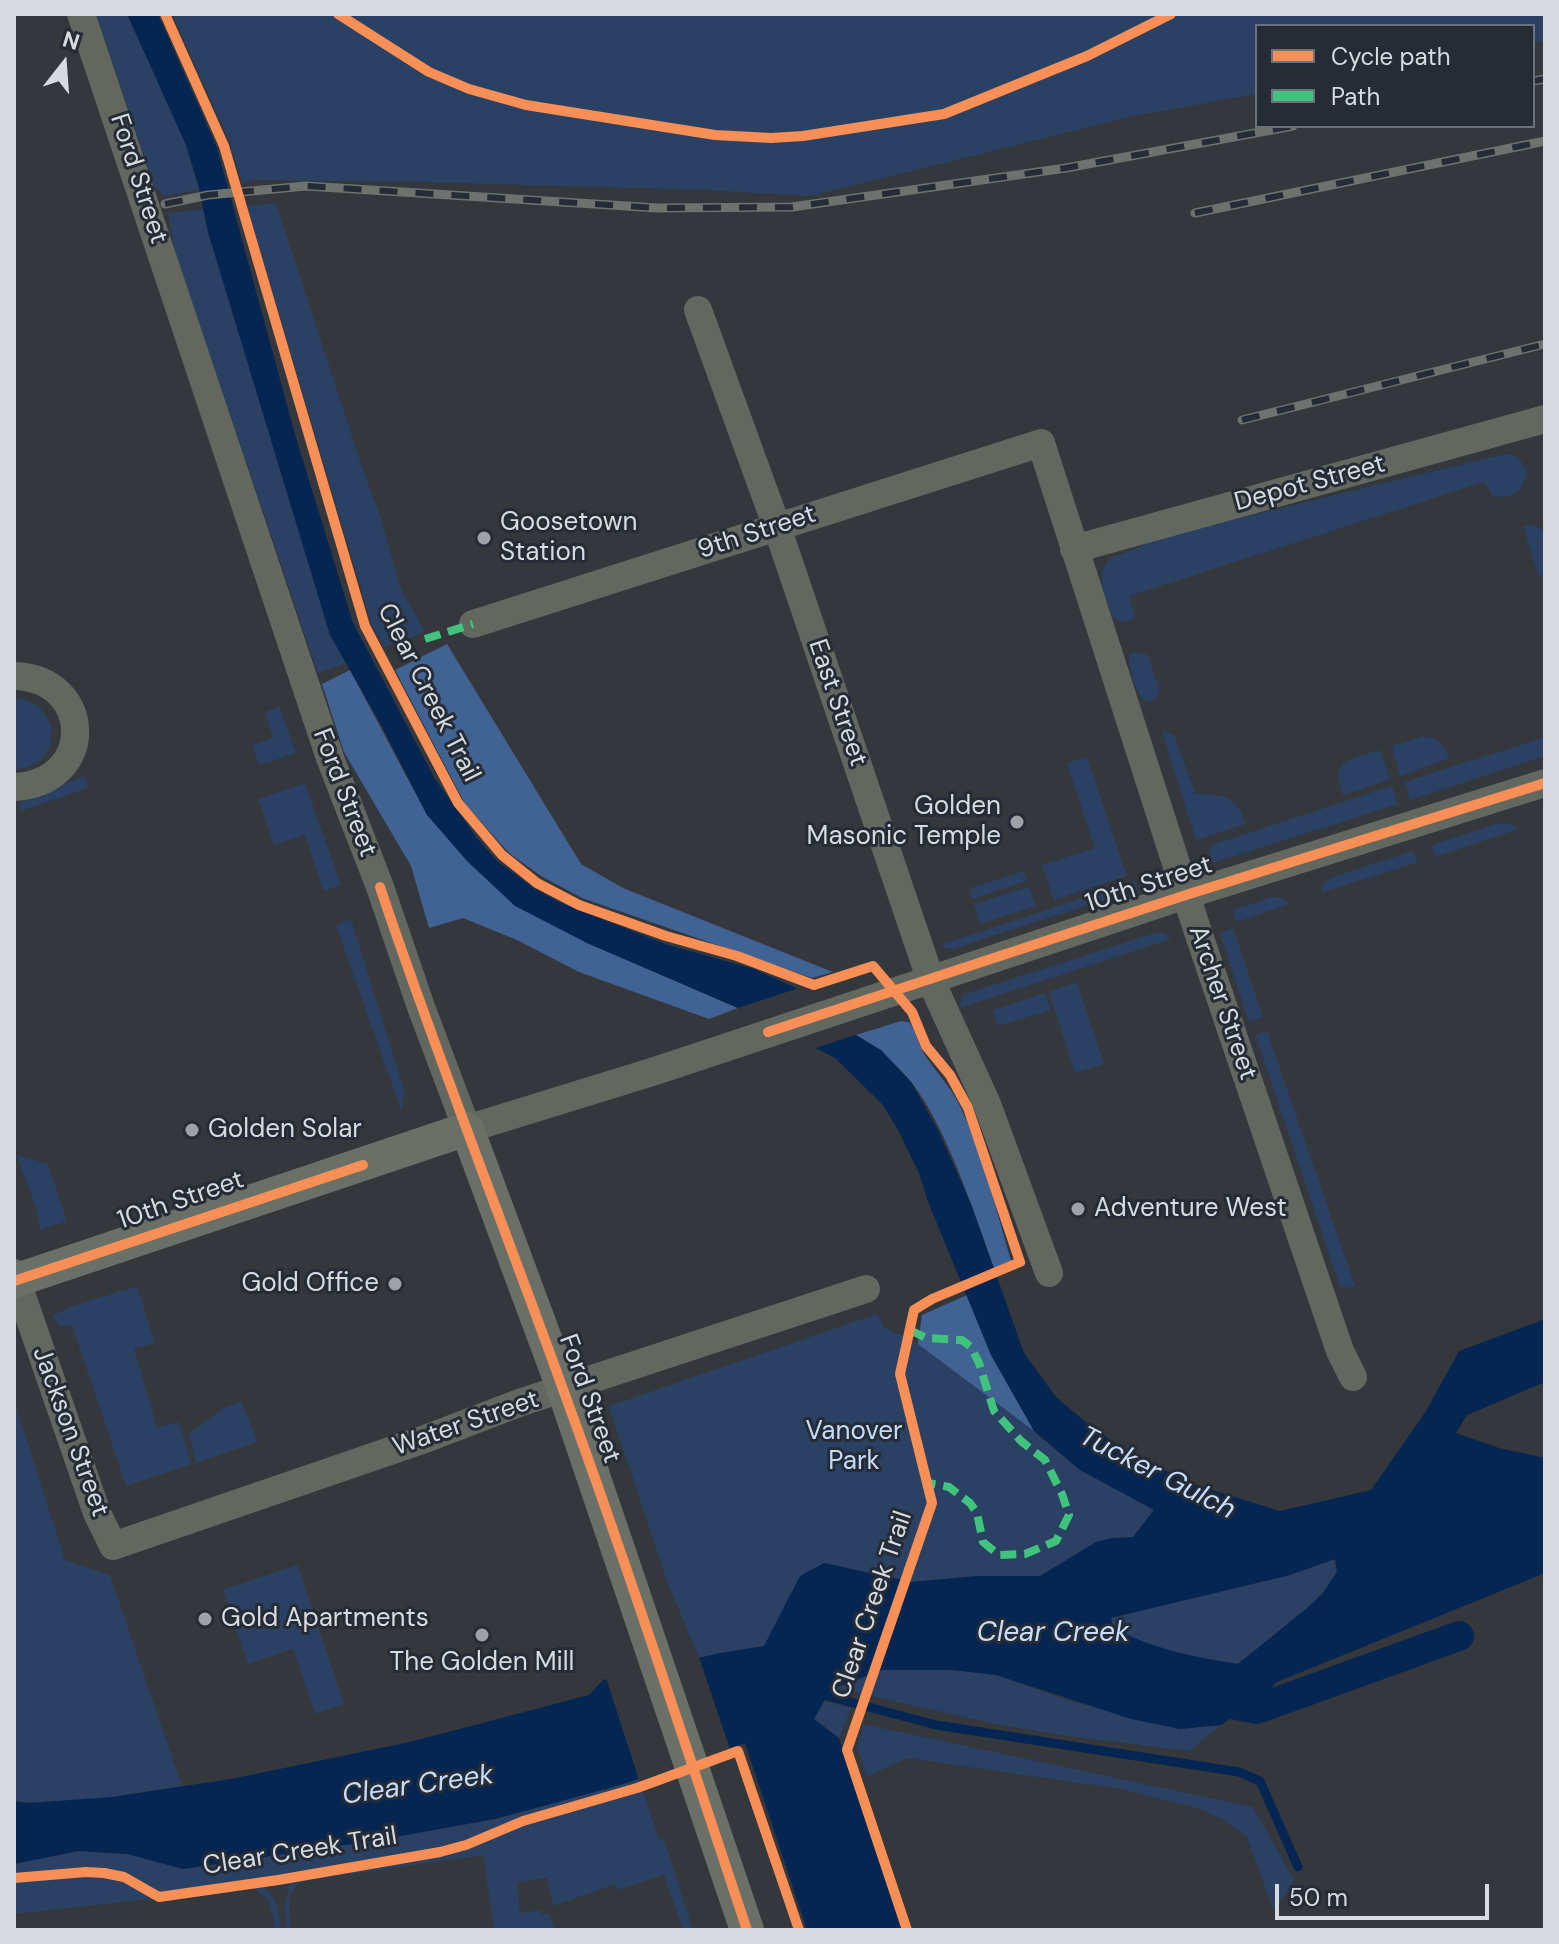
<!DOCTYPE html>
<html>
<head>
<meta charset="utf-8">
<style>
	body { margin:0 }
	#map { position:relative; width:1559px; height:1944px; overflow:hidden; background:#34373c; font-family:"DM Sans",sans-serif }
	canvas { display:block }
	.frame { position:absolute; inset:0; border:16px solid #d7dbe1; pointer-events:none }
	.legend { position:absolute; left:1255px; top:24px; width:280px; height:104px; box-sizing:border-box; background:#262c35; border:2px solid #6d727a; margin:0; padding:10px 14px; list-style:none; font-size:24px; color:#d7dbe1 }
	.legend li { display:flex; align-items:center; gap:16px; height:40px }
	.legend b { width:40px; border:2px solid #6d727a }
	.north { position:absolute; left:24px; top:24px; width:80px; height:80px; -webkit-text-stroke:6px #262c35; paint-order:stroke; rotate:17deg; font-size:22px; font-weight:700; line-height:32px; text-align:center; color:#d7dbe1 }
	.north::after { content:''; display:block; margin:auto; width:28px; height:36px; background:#d7dbe1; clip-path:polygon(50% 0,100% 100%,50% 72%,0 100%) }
	.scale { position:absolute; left:1275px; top:1884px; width:214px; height:36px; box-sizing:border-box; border:4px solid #d7dbe1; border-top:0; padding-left:10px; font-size:24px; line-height:28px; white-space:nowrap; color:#d7dbe1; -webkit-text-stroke:6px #262c35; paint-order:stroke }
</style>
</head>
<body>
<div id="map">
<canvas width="1559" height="1944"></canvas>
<div class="frame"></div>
<ul class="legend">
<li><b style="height:10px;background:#f78f57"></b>Cycle path</li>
<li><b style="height:10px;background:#40c37c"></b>Path</li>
</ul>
<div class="north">N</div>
<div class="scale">50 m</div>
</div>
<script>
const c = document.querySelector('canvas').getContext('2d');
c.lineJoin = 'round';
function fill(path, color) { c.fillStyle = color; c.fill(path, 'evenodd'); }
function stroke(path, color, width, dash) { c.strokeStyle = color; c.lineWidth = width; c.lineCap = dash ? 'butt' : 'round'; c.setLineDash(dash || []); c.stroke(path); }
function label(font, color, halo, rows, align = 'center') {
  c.font = font + ' "DM Sans",sans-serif'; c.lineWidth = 6; c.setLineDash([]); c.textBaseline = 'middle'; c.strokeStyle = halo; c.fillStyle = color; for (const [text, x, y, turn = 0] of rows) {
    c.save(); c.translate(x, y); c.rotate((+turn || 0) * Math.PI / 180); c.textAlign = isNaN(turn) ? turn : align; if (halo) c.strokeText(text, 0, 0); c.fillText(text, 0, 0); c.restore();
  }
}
fill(new Path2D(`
	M96,14H127L186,145L199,190L164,196L154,186Z
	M172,14H1545V41L1533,43V26H1257V94L1134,116L811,196L705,190L422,182L254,180L242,183L229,141Z
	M276,203L362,467L380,515L400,587L425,632L384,647L372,626L247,206Z
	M203,209L208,232L330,635L346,663L318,673L175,252L168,213Z
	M1505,454C1518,455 1523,461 1527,474C1522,492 1511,499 1493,496L1484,482L1129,596L1135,615L1132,620L1123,622L1113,617C1106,596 1093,576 1111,558L1169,535Z
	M1531,525L1539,527L1545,534V573L1539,577L1523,526Z
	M1134,652L1148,655L1160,691C1144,725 1127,669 1129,655Z
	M14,698C65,703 64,768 14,769Z
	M280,707L296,753L259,765L252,745L273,738L265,712Z
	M1162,732L1174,735L1195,793C1224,796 1235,793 1246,824L1196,840Z
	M1424,736C1439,738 1443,745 1450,758L1400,776L1392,746Z
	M1545,737V756L1410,800L1405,782Z
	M1380,750L1390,779L1343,795C1329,759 1352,759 1380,750Z
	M1087,757L1127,876L1054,900L1042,865L1095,848L1067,763Z
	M85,776L88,788L21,811L19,806L24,799Z
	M305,783L341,885L324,891L305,835L274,845L258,799Z
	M1392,786L1398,804L1209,864L1210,849L1214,844Z
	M1508,823L1519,829L1435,857L1431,845L1496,824Z
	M1413,851L1418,862L1321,893L1324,883L1333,877Z
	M1024,871L1027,881L972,899L970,888Z
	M1135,881L1138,889L952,949L943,947L942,944Z
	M1029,887L1036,906L980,924L974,904Z
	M1273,897L1285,899L1290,904L1237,922L1233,910Z
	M351,919L405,1093L401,1110L336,925Z
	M1233,928L1263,1017L1249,1022L1220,933Z
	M1158,932L1164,933L1171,939L960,1008L962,996L968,993Z
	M1077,982L1104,1064L1075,1073L1049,992Z
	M1045,993L1051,1010L998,1026L993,1010Z
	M1267,1031L1355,1286L1341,1289L1255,1034Z
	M17,1155L48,1164L67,1221L40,1230L36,1208Z
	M137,1286L155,1343L134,1349L157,1427L179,1422L191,1464L126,1486L72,1326H59L52,1316L70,1307Z
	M877,1314L884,1327L918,1344L1034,1431L1080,1470L1154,1509L1133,1537L1112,1538L1096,1542L1040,1576H977L911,1582L824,1563L791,1593L780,1619L764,1646L699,1658L667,1581L609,1406Z
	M14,1400L65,1560L110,1575L182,1786C129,1794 67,1807 14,1801Z
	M241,1401L258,1442L196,1463L189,1434L222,1409Z
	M1334,1559L1337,1572L1323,1593L1306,1609L1238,1664C1199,1658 1146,1648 1113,1627L1110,1618L1290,1575Z
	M298,1565L344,1704L315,1714L293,1649L248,1664L223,1590Z
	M882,1670H952L996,1675L1067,1700L1180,1729L1221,1725L1189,1751L1069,1736L1001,1725L835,1688Z
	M822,1701L851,1708L839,1738L814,1719Z
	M863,1724L1253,1807L1294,1880L1274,1912L1247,1837L1222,1819L1200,1809L1121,1789L907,1758L867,1777L857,1748Z
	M639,1779L659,1840L664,1839L693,1930H683L664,1875L618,1890L615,1884L553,1906L547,1878L517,1882L520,1913L541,1910L542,1915L549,1913L555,1930H494L483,1855L303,1881C284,1893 289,1910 292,1930H287L284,1907L290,1884L265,1887L277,1904L281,1930H276L269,1900L253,1888L14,1914V1864L79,1851L127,1854L183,1869L384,1839L495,1819Z`), '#2a4164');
fill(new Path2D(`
	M447,644L581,864L623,888L833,972L812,978L582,898L541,876L509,853L465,804L395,670Z
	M350,670L427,815L585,942L738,1008L709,1019L579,972L517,940L463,918L429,928L411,866L344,752L322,684Z
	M901,1021L909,1022C916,1030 917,1041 922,1050C933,1070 949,1083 960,1106C983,1155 996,1209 1011,1261L994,1268C974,1213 947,1128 912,1083C896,1063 877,1048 856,1035Z
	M967,1295L991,1355L1034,1431L918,1344L922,1315Z`), '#416393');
fill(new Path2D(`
	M127,14H158L217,148L296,438L353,623L435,779L477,838L497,861L535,889L559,902L665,944L754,969L798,989L856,1035L881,1050L912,1083L939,1132L971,1204L1024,1353L1056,1397L1089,1425L1128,1452L1193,1484L1280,1511L1371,1490L1426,1411L1459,1351L1545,1319V1382L1467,1415L1456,1433L1499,1448L1545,1458V1573L1277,1682L1262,1697L1221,1725L1180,1729L1131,1719L996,1675L952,1670H882L831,1689L814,1719L839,1738L902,1930H807L745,1743L617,1786L495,1819L384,1839L183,1869L127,1854L79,1851L14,1864V1801L28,1803L112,1797L231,1779L410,1742L589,1695L603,1680L720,1653L764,1646L800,1576L824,1563L911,1582L977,1576H1040L1096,1542L1112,1538L1133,1537L1154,1510L1080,1470L1034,1431L991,1355L928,1202L919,1173L898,1130L883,1105L835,1058L738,1008L587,943L515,906L467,861L427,815L381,725L330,635L208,232L198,184L186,145ZM1335,1559L1337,1572L1323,1593L1306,1609L1238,1664C1199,1658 1146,1648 1113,1627L1111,1618L1290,1575Z`), '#052653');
fill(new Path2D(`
	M802,987L861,1033L810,1050L754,1021L738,1008Z
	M698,1654L731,1752L640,1783L605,1675Z`), '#34373c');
stroke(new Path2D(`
	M816,1693L936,1725L1239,1772L1260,1781L1298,1867`), '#052653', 9);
stroke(new Path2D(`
	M1208,1699L1257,1709L1459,1636`), '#052653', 30);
stroke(new Path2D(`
	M81,14L330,758L380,887L421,1007L467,1129L655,1071L1186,895L1545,783
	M698,310L777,527L931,981L987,1104L1049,1273
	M1074,549L1545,419
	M473,624L1041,443L1198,932L1340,1351L1353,1377
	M14,676C94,678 97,783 14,787
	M14,1273L97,1513L113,1546L425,1439L519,1403L866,1289`), '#626760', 28);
stroke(new Path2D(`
	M14,1281L467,1129L564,1390L747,1930`), '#6a7068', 34);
const rail = new Path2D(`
	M1533,81L1545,79
	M165,204L208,195L306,186L658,208L792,207L1066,168L1293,126
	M1195,213L1545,141
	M1242,420L1545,344`);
stroke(rail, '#6e726f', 9);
stroke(rail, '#262c35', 6, [18]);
stroke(new Path2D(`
	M425,639L473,624
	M910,1330L926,1338L962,1340L971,1347L979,1363L994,1411L1021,1441L1045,1460L1062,1494L1069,1515L1056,1541L1025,1554L999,1555L983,1542L977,1513L970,1503L949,1487L928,1483`), '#40c37c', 8, [16, 8]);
stroke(new Path2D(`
	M165,14L224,146L365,626L458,803L502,855L537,883L579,905L666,936L737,956L814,985L873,966L912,1012L926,1046L950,1075L968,1108L1020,1262L932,1299L914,1310L900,1374L932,1503L847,1750L907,1930
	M338,14L429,72L469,89L526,105L715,135L771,138L803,136L944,114L1087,56L1171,14
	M380,887C437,1057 503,1223 564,1392C629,1570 687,1750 747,1930
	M768,1032L1186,895L1545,783
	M14,1281L363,1165
	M14,1878L86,1872L104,1873L124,1877L159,1897L278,1880L440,1852L466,1845L523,1821L637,1788L738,1751L799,1930`), '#f78f57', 10);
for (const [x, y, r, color] of [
	[484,538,8,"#9ea2a7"],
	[1017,822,8,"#9ea2a7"],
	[192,1130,8,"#9ea2a7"],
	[1078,1209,8,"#9ea2a7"],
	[395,1284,8,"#9ea2a7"],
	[205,1619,8,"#9ea2a7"],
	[482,1635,8,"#9ea2a7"]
]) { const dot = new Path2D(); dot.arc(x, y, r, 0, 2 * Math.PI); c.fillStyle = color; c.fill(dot); stroke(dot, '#262c35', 3); }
label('26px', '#d7dbe1', '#262c35', [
	["Ford Street",138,179,72],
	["Depot Street",1310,484,-15],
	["9th Street",757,533,-18],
	["Clear Creek Trail",428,693,63],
	["East Street",837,703,71],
	["Ford Street",344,793,69],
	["10th Street",1149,885,-18],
	["Archer Street",1222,1003,71],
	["10th Street",181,1201,-19],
	["Ford Street",589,1399,70],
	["Water Street",466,1424,-19],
	["Jackson Street",70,1432,70],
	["Clear Creek Trail",873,1605,-71],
	["Clear Creek Trail",300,1852,-9]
]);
label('26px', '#d7dbe1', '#262c35', [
	["Goosetown",500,523],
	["Station",500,553],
	["Golden",1001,807,"right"],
	["Masonic Temple",1001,837,"right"],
	["Golden Solar",208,1130],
	["Adventure West",1094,1209],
	["Gold Office",379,1284,"right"],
	["Gold Apartments",221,1619],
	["The Golden Mill",482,1663,"center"]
], 'left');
label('26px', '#c5dcfd', '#262c35', [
	["Vanover",854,1432],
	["Park",854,1462]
]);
label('italic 28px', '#c6ddfd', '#262c35', [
	["Tucker Gulch",1157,1474,27],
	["Clear Creek",1053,1634],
	["Clear Creek",418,1786,-8]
]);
</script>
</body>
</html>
